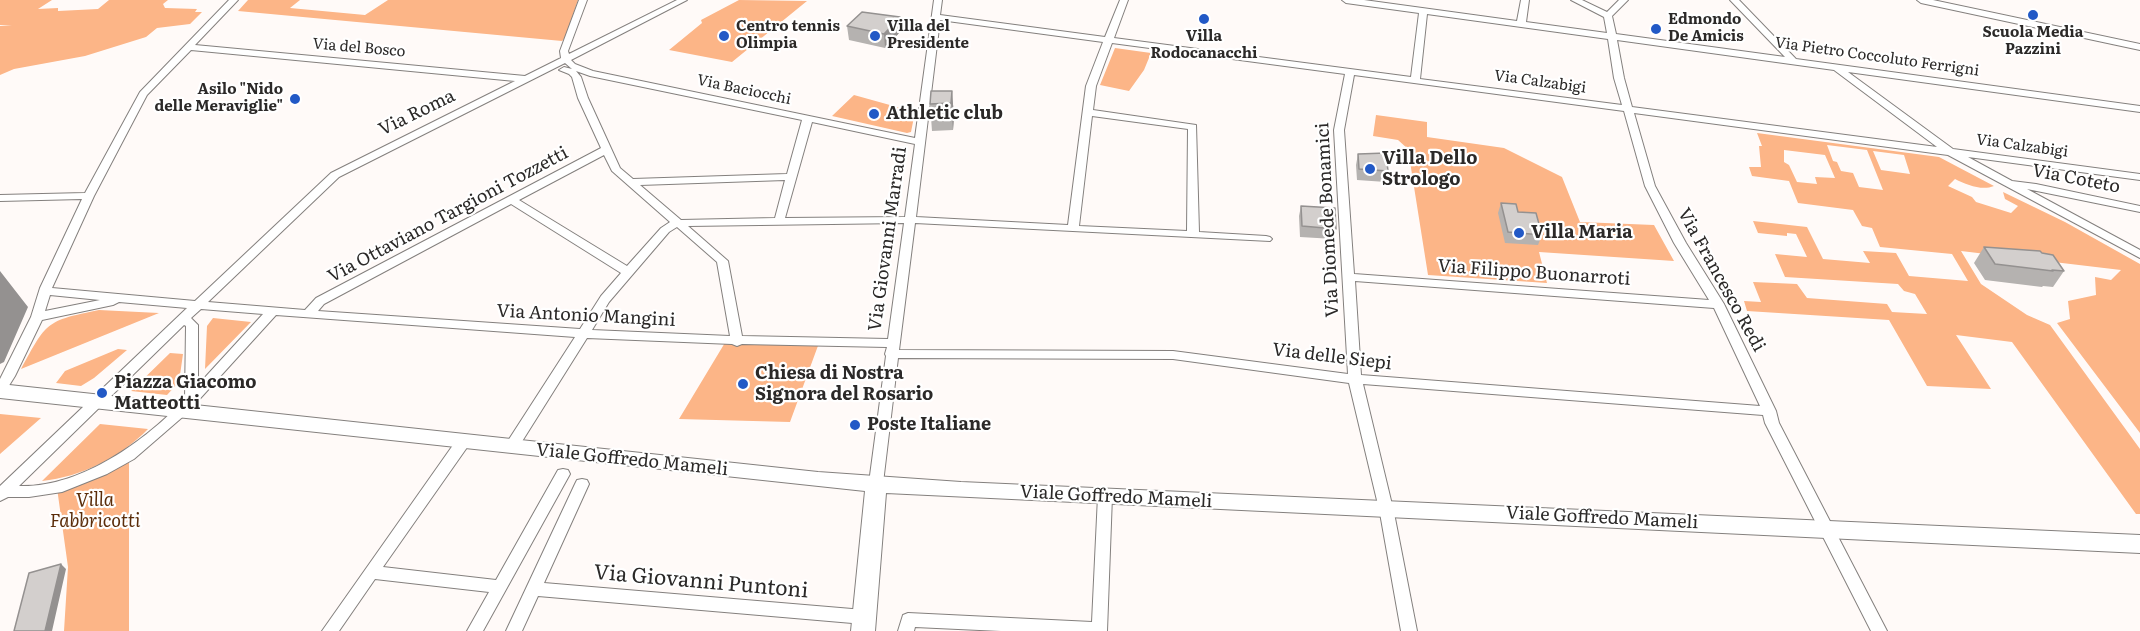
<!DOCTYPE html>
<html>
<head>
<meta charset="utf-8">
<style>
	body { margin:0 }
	canvas { display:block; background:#fffaf8 }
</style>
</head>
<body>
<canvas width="2140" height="631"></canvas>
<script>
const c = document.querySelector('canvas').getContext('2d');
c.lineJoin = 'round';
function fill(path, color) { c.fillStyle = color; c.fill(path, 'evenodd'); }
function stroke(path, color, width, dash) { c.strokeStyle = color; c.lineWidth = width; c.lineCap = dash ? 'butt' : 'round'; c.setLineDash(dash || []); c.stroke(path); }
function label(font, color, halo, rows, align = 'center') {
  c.font = font + ' Literata,serif'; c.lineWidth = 4.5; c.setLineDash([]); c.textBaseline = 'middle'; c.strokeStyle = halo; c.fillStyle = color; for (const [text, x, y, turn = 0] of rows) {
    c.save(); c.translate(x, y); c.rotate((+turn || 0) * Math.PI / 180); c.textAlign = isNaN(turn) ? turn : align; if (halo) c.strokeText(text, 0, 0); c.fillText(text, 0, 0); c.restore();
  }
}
fill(new Path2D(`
	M0,0H52L38,9L58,8V11L98,9L109,0H168L163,4L165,8L197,9L195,12H202L190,24L157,28L146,37L85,56L14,69L0,75V26L12,25H0Z
	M248,0H300L290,8L365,15L388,0H578L565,38L562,41L238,11Z
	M739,0L807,1L732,62L669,50L702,23L701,20Z
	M1115,48L1151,53L1144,70L1129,91L1100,85Z
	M854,95L915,112L911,132L907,133L832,116Z
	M1376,115L1427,122V137L1504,148L1562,177L1580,222L1654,225L1674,261L1539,252L1547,283L1428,275L1408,149L1398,140L1373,136Z
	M1757,133L1939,157L1994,186C1982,191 1967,185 1955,179L1948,186L1972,197L1976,202L2011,213L2018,206L2005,199L2003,192L2065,222L2140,264V433L2057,323L2070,319L2068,301L2096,295L2095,277L2111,280L2121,270L1961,251L1981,284L2027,315L2050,325L2140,449V514H2136L2012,342L1956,335L1991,389L1927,386L1889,320L1747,311L1744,301L1761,302L1753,282L1797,284L1807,298L1887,304L1892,312L1927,314L1915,294L1904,291L1898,284L1785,277L1775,254L1807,257L1796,234L1787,233V236L1758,233L1753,221L1807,227L1823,259L1870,263L1863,251L1896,253L1909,276L1968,281L1952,254L1880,247L1872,228L1862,226L1853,210L1798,203L1789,181L1752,176L1749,167H1761L1759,146H1762ZM1827,145L1867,150L1883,190L1859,187L1853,173L1841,171L1837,162L1833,161ZM1784,150L1825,155L1835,178L1815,177L1817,184L1797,182L1789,165L1784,162ZM1873,151L1904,155L1910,174L1881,170Z
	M99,310L159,313L21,369C47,322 45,321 99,310Z
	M213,318L251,322L205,369L207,326Z
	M726,341L819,343L790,422L679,419Z
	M118,349L127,350L94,378L81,386L56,383L65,371Z
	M170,353L183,354L179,382L167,395L131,391Z
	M0,414L41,418L0,454Z
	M100,424L148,429C121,457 81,477 42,481Z
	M129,455V631H64L68,567L57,488Z`), '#fcb587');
const street = new Path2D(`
	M229,0H238L195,45L525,76L561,58L560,51L579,0H587L568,51L569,54L677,0H687L571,60L575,64L593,71L915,138L934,0H942L940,15L1105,37L1120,0H1128L1114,38L1411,77L1419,13L1346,3L1342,0H1364L1517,21L1521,0H1529L1526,22L1607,33L1604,17L1571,0H1582L1607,12L1619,0H1628L1612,16L1616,34L1785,57L1730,0H1739L1796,59L2140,106V112L1848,72L1953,149L2140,174V180L1968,157L2012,181L2036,184L2140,206V212L2027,189L2140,250V258L1948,155L1634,113L1655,186L1686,243L1724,304L1776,411L1779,423L1887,631H1871L1765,423L1763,415L1363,384L1394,513L1417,631H1401L1380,513L1349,383L1173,359L898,358L883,483L881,487L876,488L871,487L869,483L886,356L885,354L887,347L742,344L737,346L732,344L587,338L516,451H506L504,447L575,337L276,315L186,414L134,459L107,474L62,492L29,497H8L0,501V486L187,308L119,302L113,305L42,320L15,376L5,392L0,394V379L31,317L40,288L82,199L0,201V195L85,193L140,92ZM1427,14L1608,39L1614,78L1622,105L1420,79ZM940,20L1103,42L1086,86L1068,225L916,217ZM1617,40L1834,70L1937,147L1632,107L1624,78ZM1112,43L1345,74L1334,130L1348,374L1173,351L899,350L915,223L1270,241L1272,239L1270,237L1266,236L1199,232L1196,125L1093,110L1096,86ZM191,50L515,81L331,173L195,301L52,288L94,196L147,95ZM565,63L572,69L564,67L559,70L569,74L572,77L578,98L601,148L316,298L305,310L208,302L339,177ZM576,71L590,76L802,120L787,174L633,179L620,168L588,98L581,77ZM1354,75L1624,111L1645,186L1674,243L1709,300L1354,274L1344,130ZM1092,116L1188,129L1187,231L1079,226ZM812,122L915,144L905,217L785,218ZM604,155L612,171L670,222L661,228L627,266L519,200ZM785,180L775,218L681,220L640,185ZM511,204L621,273L601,296L580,329L318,311L324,304ZM904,223L888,339L742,336L728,261L688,226ZM677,227L717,262L730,336L592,330L609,302L669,232ZM1355,281L1714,308L1760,406L1361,375ZM50,295L100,300L45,311ZM201,309L263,314L198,385V325L191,318ZM184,325L186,326L185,399C144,442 80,488 19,486Z
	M1917,0H1933L2140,44V50L1921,3Z
	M463,437L468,438L470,442L468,446L383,567L496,580L558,470L563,469L568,470L570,474L483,631H467L489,592L375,579L339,631H322L458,438Z
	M582,479L587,480L589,484L544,583L864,610L869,612L872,617L869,622L864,624L538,596L522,631H506L575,484L577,480Z
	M1105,491L1110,492L1112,496L1107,631H1001L915,627L914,631H898L903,615L908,613L1092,622L1098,496L1100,492Z`);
const secondary = new Path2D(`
	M0,384L818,472L961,482L2140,535V553L886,493L875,631H851L865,491L0,398Z`);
stroke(street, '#84807e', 2);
stroke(secondary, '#84807e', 2);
fill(street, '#fff');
fill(secondary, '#fff');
fill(new Path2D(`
	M900,17L901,31L885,48L849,40L847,26Z
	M952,91L954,117L953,130L932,131L930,104Z
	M1358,154L1388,171L1386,182L1357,180L1356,165Z
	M1501,203L1518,212L1542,235L1538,245L1505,243L1498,213Z
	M1301,206L1336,229L1334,239L1300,237L1299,216Z
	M1984,247L2042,253L2064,271L2053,287L2043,286L2042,287L1985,280L1974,263Z`), '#b5b2b0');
fill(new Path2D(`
	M900,17L901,31L885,48L884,34Z
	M952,91L954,117L953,130L951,103Z
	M0,271L28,307L4,362L0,364Z
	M61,564L66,569L52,631H44Z`), '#949190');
const building = new Path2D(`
	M862,12L900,17L884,34L847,26Z
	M931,91H952L951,103L930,104Z
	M1386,153L1388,171L1359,169L1358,154Z
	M1501,203L1516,204L1518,212L1536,213L1542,235L1508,232Z
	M1301,206L1335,208L1336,229L1302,226Z
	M1984,247L2040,251L2042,253L2053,255L2064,271L2052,270L2053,271L1995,264Z
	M61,564L45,631H14L29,573Z`);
fill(building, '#d3cfcd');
stroke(building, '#949190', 1.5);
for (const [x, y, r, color] of [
	[2033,15,6,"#2259c6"],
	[1204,19,6,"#2259c6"],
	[1656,29,6,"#2259c6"],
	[724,36,6,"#2259c6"],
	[875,36,6,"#2259c6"],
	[295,99,6,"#2259c6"],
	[874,114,6,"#2259c6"],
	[1370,169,6,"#2259c6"],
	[1519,233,6,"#2259c6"],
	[743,384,6,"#2259c6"],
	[102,393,6,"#2259c6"],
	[855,425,6,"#2259c6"]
]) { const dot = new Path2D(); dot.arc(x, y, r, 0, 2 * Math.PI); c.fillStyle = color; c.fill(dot); stroke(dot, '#fff', 2); }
label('bold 15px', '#2b2928', '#fff', [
	["Edmondo",1668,20],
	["De Amicis",1668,37],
	["Centro tennis",736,27],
	["Olimpia",736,44],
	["Villa del",887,27],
	["Presidente",887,44],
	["Scuola Media",2033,33,"center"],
	["Pazzini",2033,50,"center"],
	["Villa",1204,37,"center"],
	["Rodocanacchi",1204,54,"center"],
	["Asilo \"Nido",283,90,"right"],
	["delle Meraviglie\"",283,107,"right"]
], 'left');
label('15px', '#2b2928', '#fff', [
	["Via del Bosco",359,48,5],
	["Via Pietro Coccoluto Ferrigni",1877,57,8],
	["Via Calzabigi",1540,82,8],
	["Via Baciocchi",744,90,12],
	["Via Calzabigi",2022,146,8]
]);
label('18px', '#2b2928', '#fff', [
	["Via Roma",417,113,-26],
	["Via Coteto",2076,179,11],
	["Via Ottaviano Targioni Tozzetti",448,215,-28],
	["Via Diomede Bonamici",1328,220,-93],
	["Via Giovanni Marradi",888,239,-82],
	["Via Filippo Buonarroti",1534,273,4],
	["Via Francesco Redi",1721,280,61],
	["Via Antonio Mangini",586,316,3],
	["Via delle Siepi",1332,357,7],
	["Viale Goffredo Mameli",632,460,6],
	["Viale Goffredo Mameli",1116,497,3],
	["Viale Goffredo Mameli",1602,518,3]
]);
label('bold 18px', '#2b2928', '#fff', [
	["Athletic club",886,114],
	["Villa Dello",1382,159],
	["Strologo",1382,180],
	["Villa Maria",1531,233],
	["Chiesa di Nostra",755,374],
	["Signora del Rosario",755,395],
	["Piazza Giacomo",114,383],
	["Matteotti",114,404],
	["Poste Italiane",867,425]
], 'left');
label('italic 18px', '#5b2d0a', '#fff', [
	["Villa",95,501],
	["Fabbricotti",95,522]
]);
label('21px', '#2b2928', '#fff', [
	["Via Giovanni Puntoni",701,582,5]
]);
</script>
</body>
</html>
